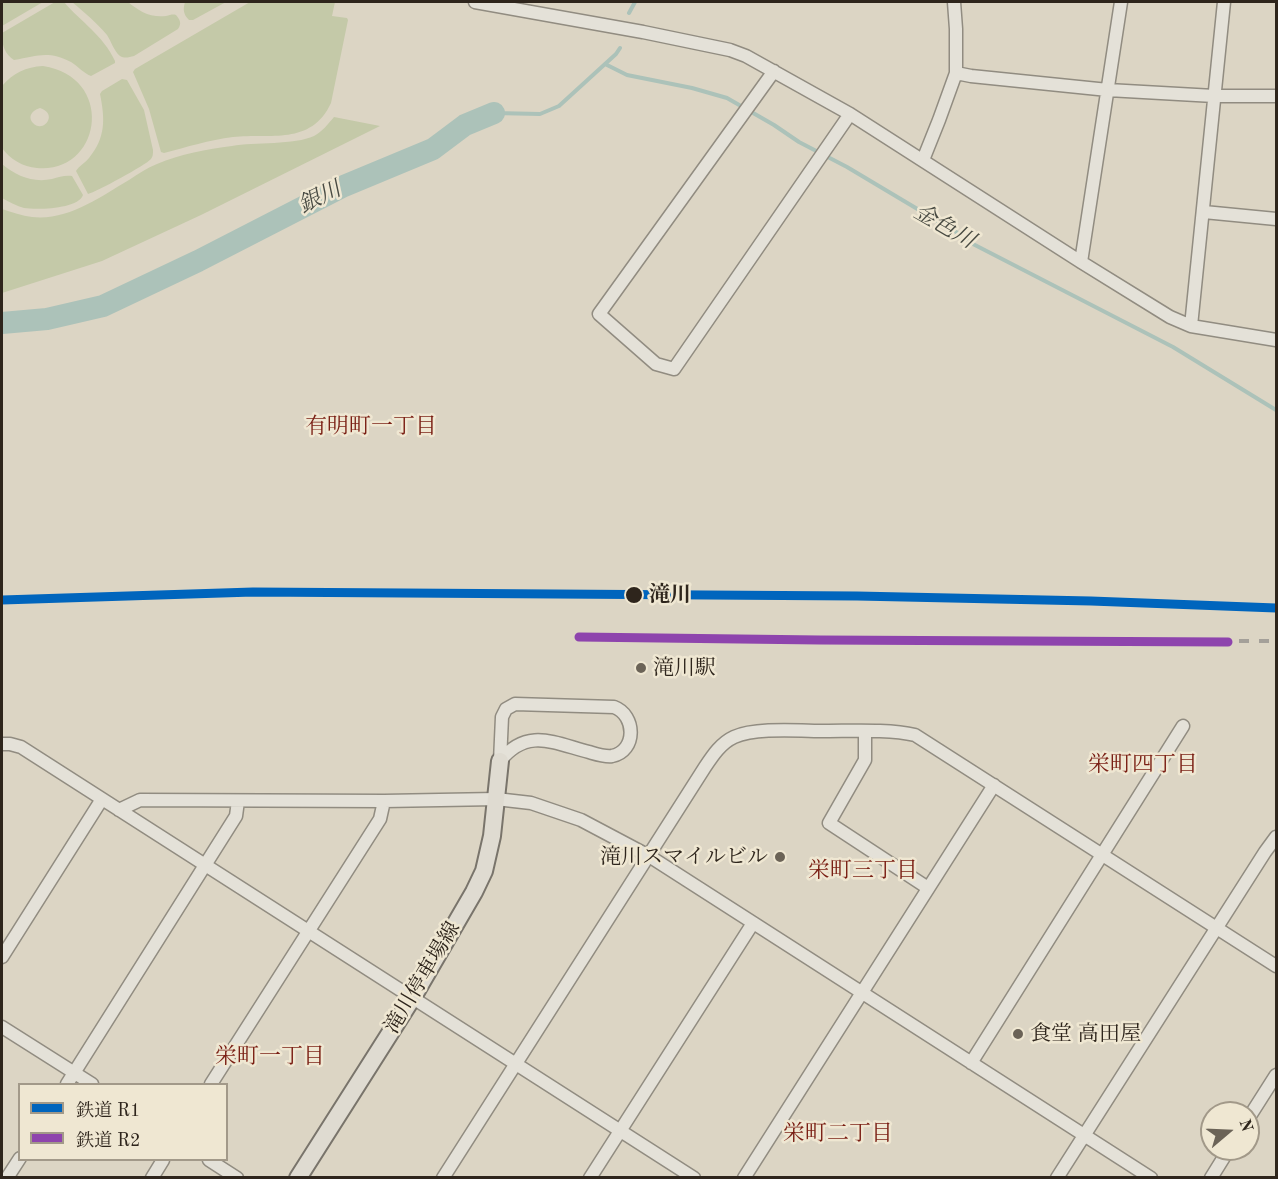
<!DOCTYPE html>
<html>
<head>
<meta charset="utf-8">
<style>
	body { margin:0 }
	#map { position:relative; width:1278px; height:1179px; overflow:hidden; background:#dcd5c4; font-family:"Old Standard TT","Noto Serif JP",serif }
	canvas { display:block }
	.frame { position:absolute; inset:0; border:3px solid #2e251c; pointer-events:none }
	.legend { position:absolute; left:18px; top:1083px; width:210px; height:78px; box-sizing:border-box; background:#efe7d2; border:2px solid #a29989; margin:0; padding:8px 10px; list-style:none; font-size:18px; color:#2e251c }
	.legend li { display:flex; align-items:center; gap:12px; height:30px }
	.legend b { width:30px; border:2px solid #a29989 }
	.north { position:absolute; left:1200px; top:1101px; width:60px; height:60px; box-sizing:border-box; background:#efe7d2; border:2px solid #a29989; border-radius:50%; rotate:71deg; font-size:16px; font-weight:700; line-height:24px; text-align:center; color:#2e251c }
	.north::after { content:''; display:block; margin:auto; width:21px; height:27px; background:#6b6357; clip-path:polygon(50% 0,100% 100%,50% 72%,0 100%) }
</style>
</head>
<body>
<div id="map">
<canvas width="1278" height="1179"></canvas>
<div class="frame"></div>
<ul class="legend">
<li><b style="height:8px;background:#0065bd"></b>鉄道 R1</li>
<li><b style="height:8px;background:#8e44ad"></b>鉄道 R2</li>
</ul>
<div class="north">N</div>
</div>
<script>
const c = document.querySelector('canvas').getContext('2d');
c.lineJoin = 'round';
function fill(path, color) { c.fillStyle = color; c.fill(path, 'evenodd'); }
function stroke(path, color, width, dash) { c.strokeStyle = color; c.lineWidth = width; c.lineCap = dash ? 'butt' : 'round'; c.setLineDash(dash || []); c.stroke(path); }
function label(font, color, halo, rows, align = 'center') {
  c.font = font + ' "Old Standard TT","Noto Serif JP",serif'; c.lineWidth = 5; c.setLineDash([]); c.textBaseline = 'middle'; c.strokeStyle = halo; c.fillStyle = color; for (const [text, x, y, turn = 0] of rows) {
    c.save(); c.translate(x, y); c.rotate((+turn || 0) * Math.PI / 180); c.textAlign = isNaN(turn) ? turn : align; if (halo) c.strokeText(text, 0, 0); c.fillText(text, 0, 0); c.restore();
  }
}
fill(new Path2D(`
	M2,2H43L2,26Z
	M55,2H64C81,22 103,35 115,61V63L91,76C83,73 78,66 71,62C48,50 37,56 14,60C5,55 1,43 2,33Z
	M72,2H128C139,11 150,18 166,16C170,15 173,14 176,15C180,20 182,23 178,29L134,56C129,57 125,59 120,56C114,51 111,41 107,35C97,23 84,12 72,2Z
	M185,2H226L193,20H189C183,14 183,9 185,2Z
	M250,2H335L332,16L347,18L348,20L331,103C311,146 270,133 233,137C209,140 187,147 164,153L161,152L149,109L133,72L135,69Z
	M43,66C116,77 102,174 37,168C23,167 10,159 2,148V86C13,73 26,67 43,66ZM40,108C59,114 43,134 33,123C27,116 33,110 40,108Z
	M122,79L127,80L144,110L153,150C153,154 153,156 151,159C146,165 96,192 88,194L76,171C79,166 85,163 89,158C106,137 105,119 100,94L102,91Z
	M334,117L380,126L201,215L102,261L2,293V209C12,212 22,216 32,217C68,221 100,197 129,180C138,174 147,168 157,164C180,154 207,149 232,146C254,142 295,145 314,136C322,132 328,124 334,117Z
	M2,164C16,176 33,183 52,179C59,177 65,175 72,176L83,195C78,209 38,210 24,208C17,206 9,202 2,198Z`), '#c4c9a8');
stroke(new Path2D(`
	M629,13L635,2
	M605,64L627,75L692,88L727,98L774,125L799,142L847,167L961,235L971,243L1173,347L1276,410
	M494,113L540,114L559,106L616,54L620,48`), '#acc2b9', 4);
stroke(new Path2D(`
	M2,323L47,319L103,306L198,261L344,186L433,149L465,125L494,113`), '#acc2b9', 22);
const minor = new Path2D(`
	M475,2L643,32L730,50L746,56L850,114L1081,262L1170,317L1191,326L1276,340
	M774,71L599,314L656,364L674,369L850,114
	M956,73L971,76L1108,90L1214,96H1276
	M923,160L939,120L956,73V29L954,2
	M1204,212L1276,219
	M1081,262L1121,2
	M1191,326L1224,2
	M515,704L614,707C636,715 637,751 612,756C605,757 596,754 589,752C554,743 527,727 500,761L502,717L506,709Z
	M865,731V760L829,823L928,888
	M2,744H10L21,747L694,1178
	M119,810L140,800L384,801L496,799L531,803L581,820L649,856L1151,1178
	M2,957L102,799
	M2,1027L92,1084
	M971,1063L1183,726
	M67,1084L236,816L238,801
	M211,1084L380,819L384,801
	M1248,1119L1276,1075
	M209,1160L237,1178
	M7,1178L20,1158
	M152,1178L163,1160
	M443,1178L705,767C713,755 721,743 734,737C756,727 801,731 826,731C852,731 890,729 915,735L1276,966
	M590,1178L753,923
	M744,1178L994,785
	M1057,1178L1265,852L1276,837
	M1211,1178L1229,1149`);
const major = new Path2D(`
	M298,1178L413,997L474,892L484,871L492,836L500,761`);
stroke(minor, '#918c81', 15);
stroke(major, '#79746b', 20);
stroke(minor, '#e4e1d8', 12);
stroke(major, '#dfdbd1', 16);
stroke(new Path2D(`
	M2,600L253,592L857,596L1091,601L1276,608
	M579,637L820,640L1276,641`), '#a4a099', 4, [10, 10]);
stroke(new Path2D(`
	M2,600L253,592L857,596L1091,601L1276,608`), '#0065bd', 9);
stroke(new Path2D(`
	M579,637L820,640L1228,642`), '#8e44ad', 9);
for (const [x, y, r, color] of [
	[634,595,9,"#2e251c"],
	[641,668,6,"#6b6357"],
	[780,857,6,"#6b6357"],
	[1018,1034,6,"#6b6357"]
]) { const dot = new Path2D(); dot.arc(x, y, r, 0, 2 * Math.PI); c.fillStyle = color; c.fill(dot); stroke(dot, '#efe7d2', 2); }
label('bold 21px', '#2e251c', '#efe7d2', [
	["滝川",649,595]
], 'left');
label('21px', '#2e251c', '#efe7d2', [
	["滝川駅",653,668],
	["滝川スマイルビル",768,857,"right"],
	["食堂 高田屋",1030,1034]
], 'left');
label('21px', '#2e251c', '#efe7d2', [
	["滝川停車場線",423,978,-59]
]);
label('italic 22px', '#484a42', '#efe7d2', [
	["銀川",320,198,-26],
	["金色川",944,227,30]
]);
label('22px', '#7a1f14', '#efe7d2', [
	["有明町一丁目",371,427],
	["栄町四丁目",1143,765],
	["栄町三丁目",863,871],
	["栄町一丁目",270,1057],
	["栄町二丁目",838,1134]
]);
</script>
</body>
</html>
